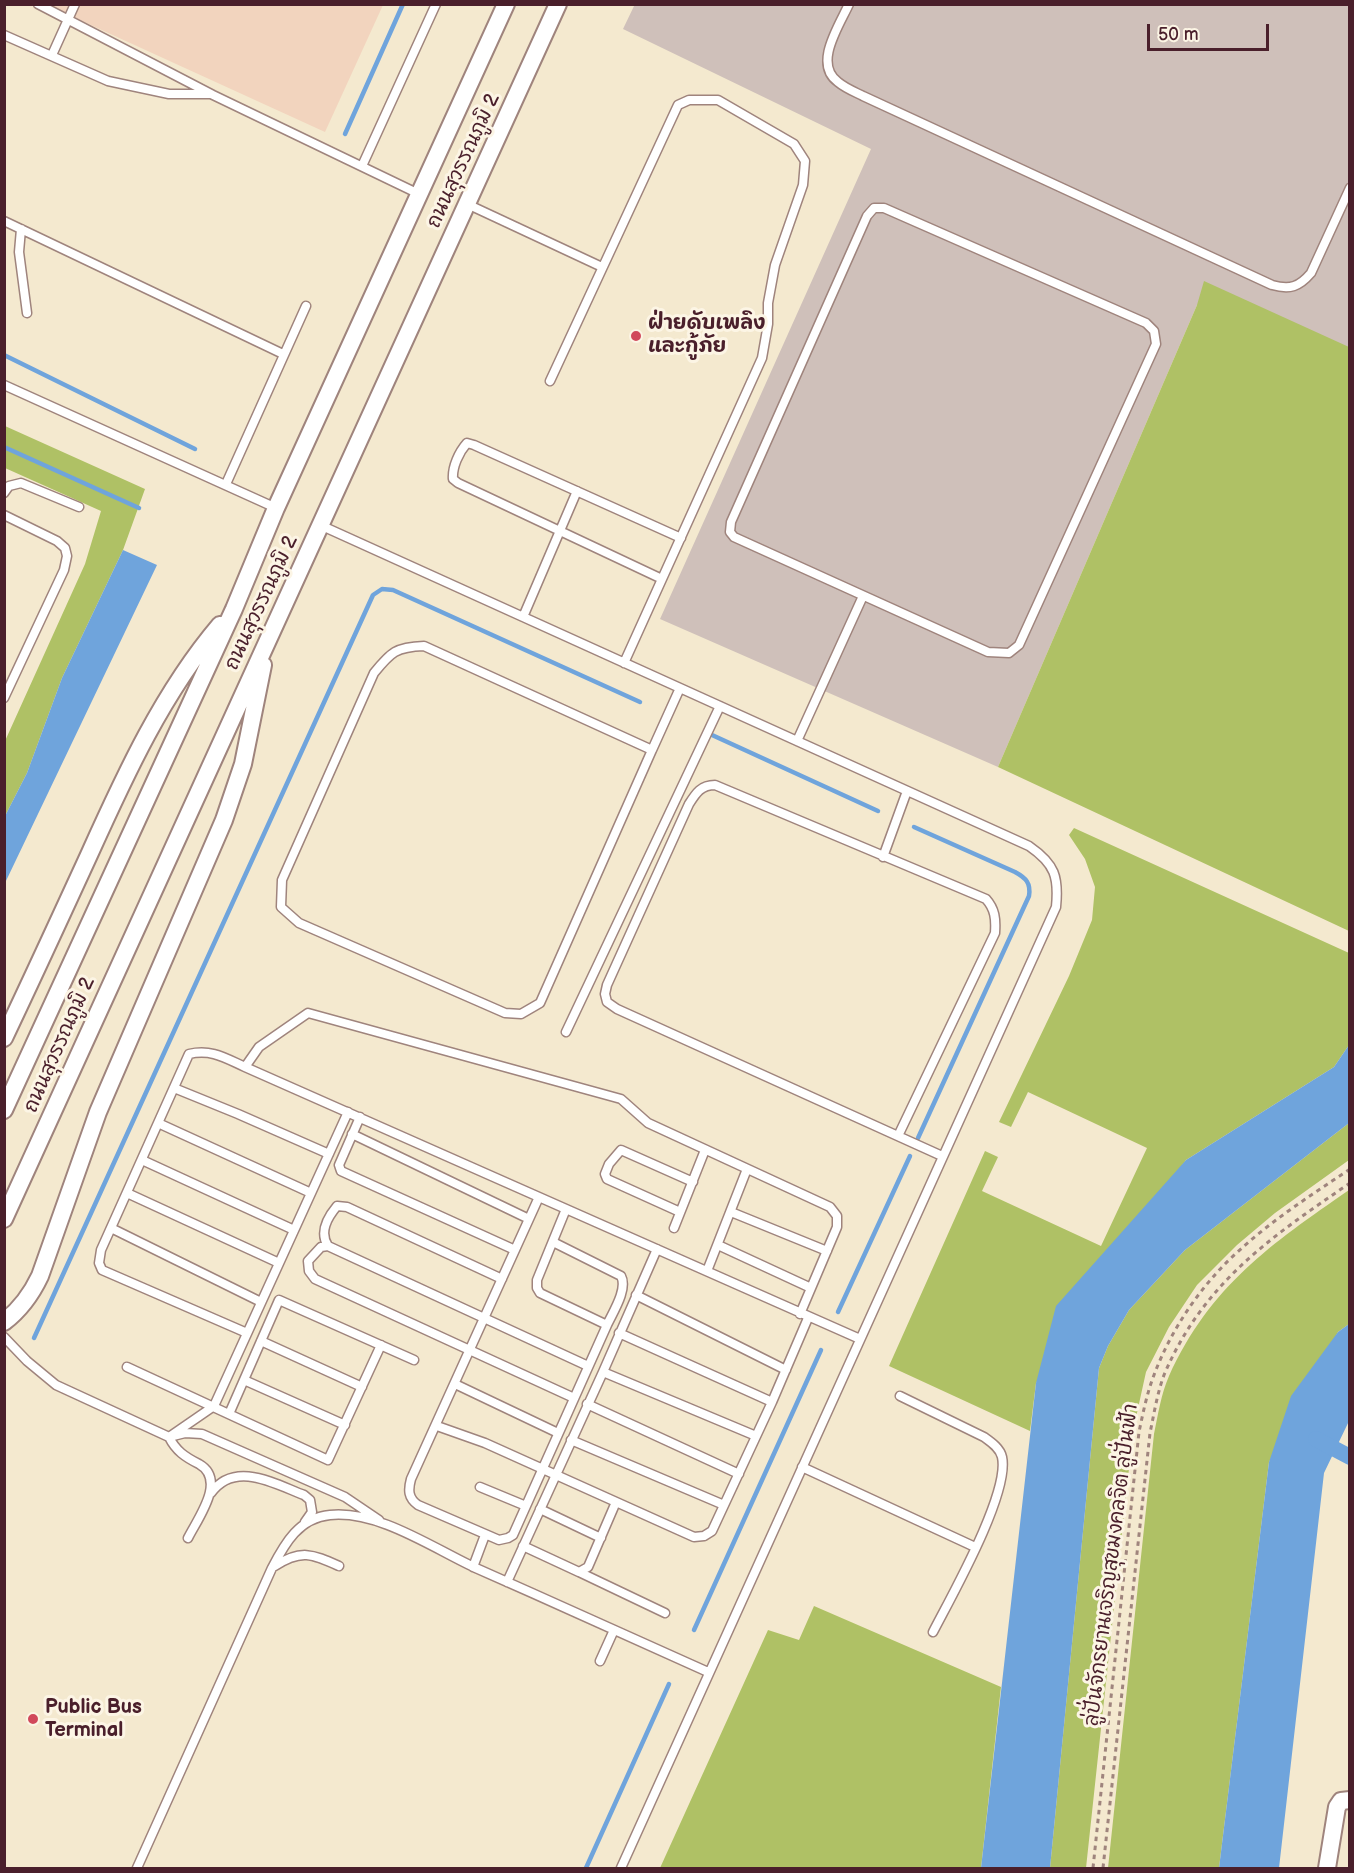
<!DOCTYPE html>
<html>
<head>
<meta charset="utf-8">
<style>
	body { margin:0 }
	#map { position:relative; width:1354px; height:1873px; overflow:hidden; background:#f4e9cf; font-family:"Balsamiq Sans",sans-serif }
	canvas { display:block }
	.frame { position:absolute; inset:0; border:6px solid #4a1f2b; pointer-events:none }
	.scale { position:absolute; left:1147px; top:24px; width:122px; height:27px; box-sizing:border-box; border:3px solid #4a1f2b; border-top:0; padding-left:8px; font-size:18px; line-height:21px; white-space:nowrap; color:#4a1f2b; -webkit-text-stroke:4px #fcf5e5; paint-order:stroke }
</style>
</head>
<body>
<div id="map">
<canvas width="1354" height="1873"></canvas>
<div class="frame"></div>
<div class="scale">50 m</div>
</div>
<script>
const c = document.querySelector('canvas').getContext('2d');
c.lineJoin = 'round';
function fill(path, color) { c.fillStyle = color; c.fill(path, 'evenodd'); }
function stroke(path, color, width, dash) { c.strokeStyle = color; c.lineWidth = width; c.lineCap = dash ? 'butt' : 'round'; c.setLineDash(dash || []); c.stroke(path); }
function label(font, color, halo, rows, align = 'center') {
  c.font = font + ' "Balsamiq Sans","Playpen Sans Thai",sans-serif'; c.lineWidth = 6; c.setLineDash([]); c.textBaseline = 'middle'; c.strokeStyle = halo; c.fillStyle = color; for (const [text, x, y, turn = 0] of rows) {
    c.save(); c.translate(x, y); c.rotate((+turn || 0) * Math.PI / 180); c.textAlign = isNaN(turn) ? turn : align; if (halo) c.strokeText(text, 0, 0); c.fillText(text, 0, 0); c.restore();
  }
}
fill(new Path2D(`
	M47,5H383L325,132Z`), '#f2d4be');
fill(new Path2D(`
	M635,4L1349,5V374L1197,305L998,767L660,619L871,149L623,29Z`), '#cfc0ba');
fill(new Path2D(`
	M1204,281L1349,347V931L998,767L1197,305Z
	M5,426L145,489L123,550L62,678L27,773L5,816V741L85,564L101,511L5,468Z
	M1074,828L1349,953V1045L1334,1067L1186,1160L1036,1383L1030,1431L889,1366L985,1151L998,1157L982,1191L1101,1246L1147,1148L1028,1092L1011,1127L999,1122L1069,976L1092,920L1095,887L1085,859L1069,835Z
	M1349,1123V1160L1275,1213L1237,1245L1197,1285L1169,1327L1146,1372L1133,1431L1086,1868H1050L1099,1368L1108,1346L1129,1310L1185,1250Z
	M1349,1190V1324L1338,1332L1269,1462L1219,1868H1108L1154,1434C1158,1415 1161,1394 1169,1376C1210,1286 1271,1244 1349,1190Z
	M814,1606L1001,1687L981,1868H660L768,1630L799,1640Z`), '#afc165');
fill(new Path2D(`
	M123,550L157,565L5,883V816L27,773L62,678Z
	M1349,1045V1123L1185,1250L1129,1310L1108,1346L1099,1368L1050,1868H981L1036,1383L1056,1306L1186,1160L1334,1067Z
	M1349,1324V1421L1324,1473L1279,1868H1219L1269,1462L1291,1396L1338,1332Z`), '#6fa4dc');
stroke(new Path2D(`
	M345,134L403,4
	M4,355L195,449
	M4,447L139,508
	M712,735L878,811
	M914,827L1015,872C1026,878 1031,883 1029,896L918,1138
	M838,1312L910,1156
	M34,1338L373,595L382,589L393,590L640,702
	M694,1630L821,1350
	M586,1868L669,1684`), '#6fa4dc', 4.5);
stroke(new Path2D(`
	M1316,1439L1350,1457`), '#6fa4dc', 16);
const service = new Path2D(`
	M38,4L213,95L419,194
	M849,4C839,26 813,64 838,82C845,88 855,92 863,96L1272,285C1290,290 1299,287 1311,273L1350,188
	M4,35L108,81L169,94H210
	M52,55L75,4
	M362,166L436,4
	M467,204L602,267
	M874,208H884L1146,323L1154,331L1156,344L1019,645L1009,653L988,652L734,537L730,532L731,522L867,216Z
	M4,221L283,354
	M21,229L19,252L27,313
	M550,381L678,105L689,100H718L794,144L805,161L803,185L775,265L768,303V324L762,358L624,663
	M4,385L276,508
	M226,484L306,306
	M4,493L9,486L21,483L79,507
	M4,515L57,541L65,548L67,556L64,570L4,698
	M320,525L1029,846C1055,864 1059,877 1056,907L621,1868
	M662,579L458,483L453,479C452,467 459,452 467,443L474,445L681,538
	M523,617L577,491
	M424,646L652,750L540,1003L521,1014L505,1013L299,923L281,907L282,880L374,673C391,652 396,647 424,646Z
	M797,741L863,596
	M652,750L680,688
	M883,857L907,791
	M566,1032L720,706
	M245,1067L259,1047L308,1013L621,1099L648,1123L830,1207L837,1216V1227L800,1314
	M174,1088L238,1114L329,1154
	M360,1117L339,1165L341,1171L515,1250
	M158,1123L311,1193
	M352,1134L529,1219
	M898,1136L995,933C996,919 995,909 986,899L715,785C701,785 696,793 689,804L607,985L605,994L607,1002L617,1009L942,1156
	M142,1160L294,1230
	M127,1193L279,1263
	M539,1197L411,1479C408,1490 408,1498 418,1505L499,1540L508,1538L513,1535L607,1325L540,1293L537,1288V1280L566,1209
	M680,1212L607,1179L605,1174L609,1164L621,1150L693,1182
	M731,1212L827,1251
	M111,1228L261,1302
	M674,1228L705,1150
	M553,1242L621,1276C628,1289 613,1312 607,1325
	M718,1245L811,1288
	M328,1246L321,1247L308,1261L309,1271L315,1279L574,1398
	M707,1271L747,1169
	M502,1279L347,1207L337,1206C327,1218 319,1232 328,1246L588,1366
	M636,1295L786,1370
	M247,1333L102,1270L99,1263L101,1250L189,1054C212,1049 225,1058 245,1067L860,1339
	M619,1333L772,1402
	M4,1337L27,1361L56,1385L169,1437L185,1433L202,1434L345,1497L379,1520
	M261,1341L362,1387
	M127,1367L328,1460L381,1345
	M603,1372L756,1436
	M244,1380L345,1425
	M455,1384L558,1433
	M900,1396L984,1437C991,1442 1000,1448 1002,1457C1010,1493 951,1597 933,1632
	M587,1404L739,1474
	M229,1414L279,1300L414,1360
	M437,1426L485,1443L694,1537L704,1536L712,1531L772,1402L808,1318
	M571,1440L724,1505
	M802,1467L975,1547
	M480,1487L526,1506
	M211,1493C235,1460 275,1484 304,1495L310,1500L312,1512L305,1522
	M540,1509L601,1538
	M188,1538C198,1518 227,1480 199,1464C185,1457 176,1451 169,1437L214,1406L348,1112
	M523,1546L579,1572L588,1567L616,1502
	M275,1566C301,1549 312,1554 339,1566
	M473,1567L485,1535
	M579,1572L665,1613
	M507,1582L603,1372L657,1249
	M600,1661L614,1630
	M137,1868L272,1568C285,1543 299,1518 330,1515C379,1510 434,1549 478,1569C555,1603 632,1638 708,1672`);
const minor = new Path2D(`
	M4,1038C33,977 61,916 89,855C125,775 163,692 220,625
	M4,1110L234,609L276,508L506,4
	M4,1219L558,4
	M4,1322C21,1309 31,1295 40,1276L98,1112L224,820L243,764L263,665
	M1327,1868L1337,1807L1341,1801L1350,1800`);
stroke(service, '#9f847d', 11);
stroke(minor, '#9f847d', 20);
stroke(new Path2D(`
	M1093,1868L1139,1432C1143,1413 1147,1393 1154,1375C1172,1327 1204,1281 1242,1248C1275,1218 1313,1194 1350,1169
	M1103,1868L1150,1433C1154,1414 1157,1394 1164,1375C1203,1283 1271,1237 1350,1183`), '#9f847d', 3, [4.5, 4.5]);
stroke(service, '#fff', 8);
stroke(minor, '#fff', 16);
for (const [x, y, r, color] of [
	[636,336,6,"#d1495b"],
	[33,1719,6,"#d1495b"]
]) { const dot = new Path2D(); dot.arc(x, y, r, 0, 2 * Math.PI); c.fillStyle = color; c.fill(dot); stroke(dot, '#fcf5e5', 2); }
label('20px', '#4a1f2b', '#fcf5e5', [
	["ถนนสุวรรณภูมิ 2",464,161,-65],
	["ถนนสุวรรณภูมิ 2",262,603,-65],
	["ถนนสุวรรณภูมิ 2",60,1045,-66],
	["ลู่ปั่นจักรยานเจริญสุขมงคลจิต ลู่ปั่นฟ้า",1112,1565,-83]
]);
label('bold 20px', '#4a1f2b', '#fcf5e5', [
	["ฝ่ายดับเพลิง",648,324],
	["และกู้ภัย",648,347],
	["Public Bus",45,1708],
	["Terminal",45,1731]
], 'left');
</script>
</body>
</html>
